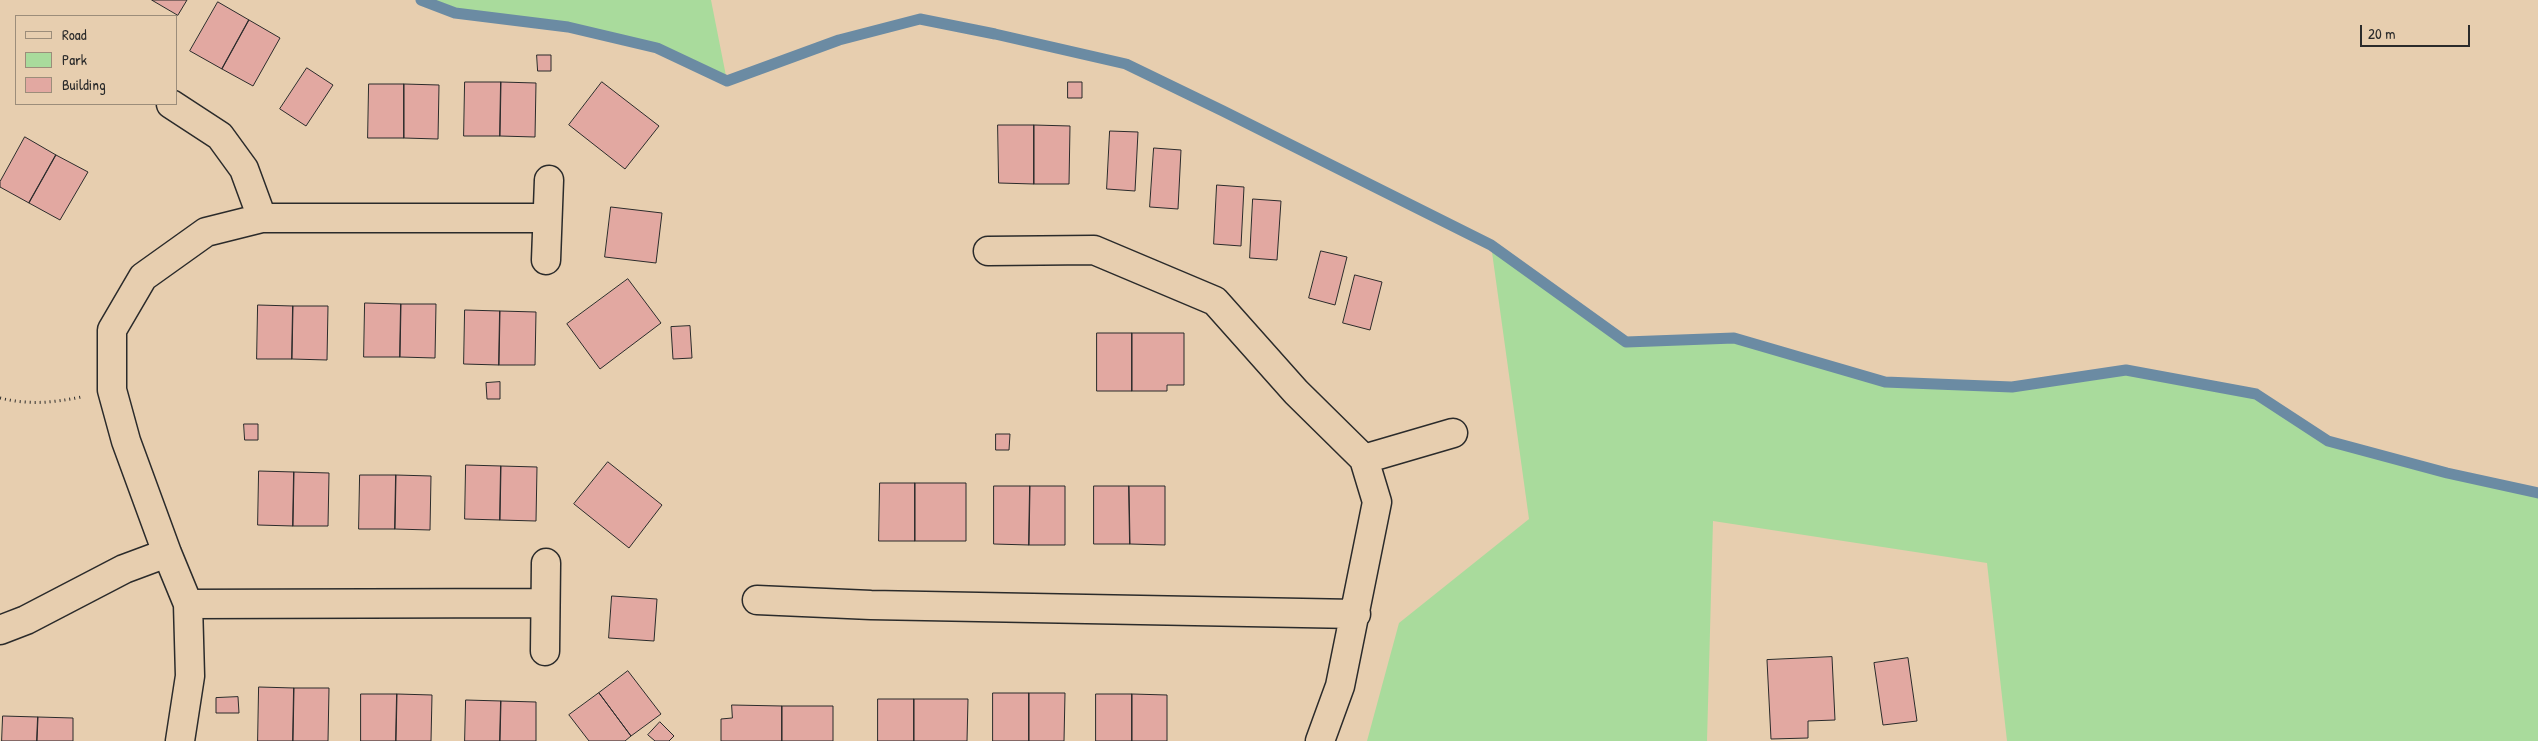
<!DOCTYPE html>
<html>
<head>
<meta charset="utf-8">
<style>
	body { margin:0 }
	#map { position:relative; width:2538px; height:741px; overflow:hidden; background:#e7ceaf; font-family:"Patrick Hand",sans-serif }
	canvas { display:block }
	.legend { position:absolute; left:15px; top:15px; width:162px; height:90px; box-sizing:border-box; background:#e7ceaf; border:1px solid #9c8d7a; margin:0; padding:6px 9px; list-style:none; font-size:15px; color:#2b2b2b }
	.legend li { display:flex; align-items:center; gap:10px; height:25px }
	.legend b { width:25px; border:1px solid #9c8d7a }
	.scale { position:absolute; left:2360px; top:25px; width:110px; height:22px; box-sizing:border-box; border:2px solid #2b2b2b; border-top:0; padding-left:6px; font-size:15px; line-height:18px; white-space:nowrap; color:#2b2b2b; -webkit-text-stroke:4px #e7ceaf; paint-order:stroke }
</style>
</head>
<body>
<div id="map">
<canvas width="2538" height="741"></canvas>
<ul class="legend">
<li><b style="height:6px;background:#e7ceaf"></b>Road</li>
<li><b style="height:14px;background:#a9db9c"></b>Park</li>
<li><b style="height:14px;background:#e2a8a1"></b>Building</li>
</ul>
<div class="scale">20 m</div>
</div>
<script>
const c = document.querySelector('canvas').getContext('2d');
c.lineJoin = 'round';
function fill(path, color) { c.fillStyle = color; c.fill(path, 'evenodd'); }
function stroke(path, color, width, dash) { c.strokeStyle = color; c.lineWidth = width; c.lineCap = dash ? 'butt' : 'round'; c.setLineDash(dash || []); c.stroke(path); }
fill(new Path2D(`
	M421,0H711L727,81L657,48L568,27L455,13Z
	M1491,245L1626,342L1734,338L1885,382L2012,387L2126,370L2256,394L2328,441L2447,473L2538,493V741H2007L1987,563L1713,521L1707,741H1367L1399,623L1529,519Z`), '#a9db9c');
stroke(new Path2D(`
	M421,0L455,13L568,27L657,48L727,81L839,40L920,19L995,34L1126,64L1223,111L1491,245L1626,342L1734,338L1885,382L2012,387L2126,370L2256,394L2328,441L2447,473L2538,493`), '#6b8ba3', 11);
const building = new Path2D(`
	M152,0H187L178,15Z
	M218,2L249,20L222,69L190,51Z
	M249,20L280,38L253,86L222,69Z
	M537,55H551V71H538Z
	M307,68L333,85L306,126L280,109Z
	M465,82H501L500,136H464Z
	M501,82L536,83L535,137L500,136Z
	M602,82L659,126L625,169L569,125Z
	M1068,82H1082V98H1068Z
	M369,84H404V138H368Z
	M404,84L439,85L438,139L404,138Z
	M998,125H1034V184L999,183Z
	M1034,125L1070,126L1069,184H1034Z
	M1110,131L1138,132L1135,191L1107,189Z
	M25,137L56,155L29,203L0,187V182Z
	M1154,148L1181,150L1178,209L1150,207Z
	M56,155L88,172L60,220L29,203Z
	M1217,185L1244,187L1241,246L1214,244Z
	M1253,199L1281,201L1277,260L1250,258Z
	M611,207L662,213L656,263L605,257Z
	M1321,251L1347,257L1335,305L1309,298Z
	M1355,275L1382,282L1370,330L1343,323Z
	M628,279L661,323L600,369L567,324Z
	M365,303L401,304L400,357H364Z
	M401,304H436L435,358L400,357Z
	M258,305L293,306L292,359H257Z
	M293,306H328L327,360L292,359Z
	M465,310L500,311L499,365L464,364Z
	M500,311L536,312L535,365H499Z
	M690,326L692,358L673,359L671,327Z
	M1097,333H1132V391H1097Z
	M1132,333H1184V385H1167V391H1132Z
	M500,382V399H487L486,383Z
	M244,424H258V440H245Z
	M996,434H1010L1009,450H996Z
	M608,462L662,505L629,548L574,504Z
	M466,465L501,466L500,520L465,519Z
	M501,466L537,467L536,521L500,520Z
	M259,471L294,472L293,526L258,525Z
	M294,472L329,473L328,526H293Z
	M360,475H396L395,529H359Z
	M396,475L431,476L430,530L395,529Z
	M880,483H915V541H879Z
	M915,483H966V541H915Z
	M994,486H1030L1029,545L994,544Z
	M1030,486H1065V545H1029Z
	M1094,486H1129L1130,544H1094Z
	M1129,486H1165V545L1130,544Z
	M612,596L657,599L654,641L609,638Z
	M1832,657L1835,720L1808,721V738L1771,739L1767,660Z
	M1908,658L1917,721L1883,725L1874,663Z
	M628,671L661,714L631,736L599,693Z
	M259,687L294,688L293,741H258Z
	M294,688H329L328,741H293Z
	M599,693L631,736L625,741H589L569,715Z
	M993,693H1029V741H993Z
	M1029,693H1065L1064,741H1029Z
	M361,694H397L396,741H361Z
	M397,694L432,695L431,741H396Z
	M1096,694H1132V741H1096Z
	M1132,694L1167,695V741H1132Z
	M238,697L239,713H216V698Z
	M878,699H914V741H878Z
	M914,699H968L967,741H914Z
	M466,700L501,701L500,741H465Z
	M501,701L536,702V741H500Z
	M732,705L782,706V741H721V719L732,718Z
	M782,706H833V741H782Z
	M3,716L38,717L37,741H2Z
	M38,717L73,718V741H37Z
	M660,722L674,736L669,741H655L648,735Z`);
fill(building, '#e2a8a1');
stroke(building, '#2b2b2b', 1);
const minor = new Path2D(`
	M171,104L220,136L244,169L262,218
	M988,251L1094,250L1215,301L1296,392L1364,459L1377,502L1340,686L1320,741
	M546,260L549,180
	M1364,459L1453,433
	M757,600L871,605L1356,614
	M188,604L545,603
	M0,630L26,620L124,569L167,553
	M545,651L546,563
	M180,741L190,676L188,604L167,553L126,441L112,390V330L143,277L206,232L262,218H547`);
stroke(minor, '#2b2b2b', 31);
stroke(new Path2D(`
	M0,398C28,405 52,403 81,397`), '#2b2b2b', 3, [1, 4]);
stroke(minor, '#e7ceaf', 28);
</script>
</body>
</html>
